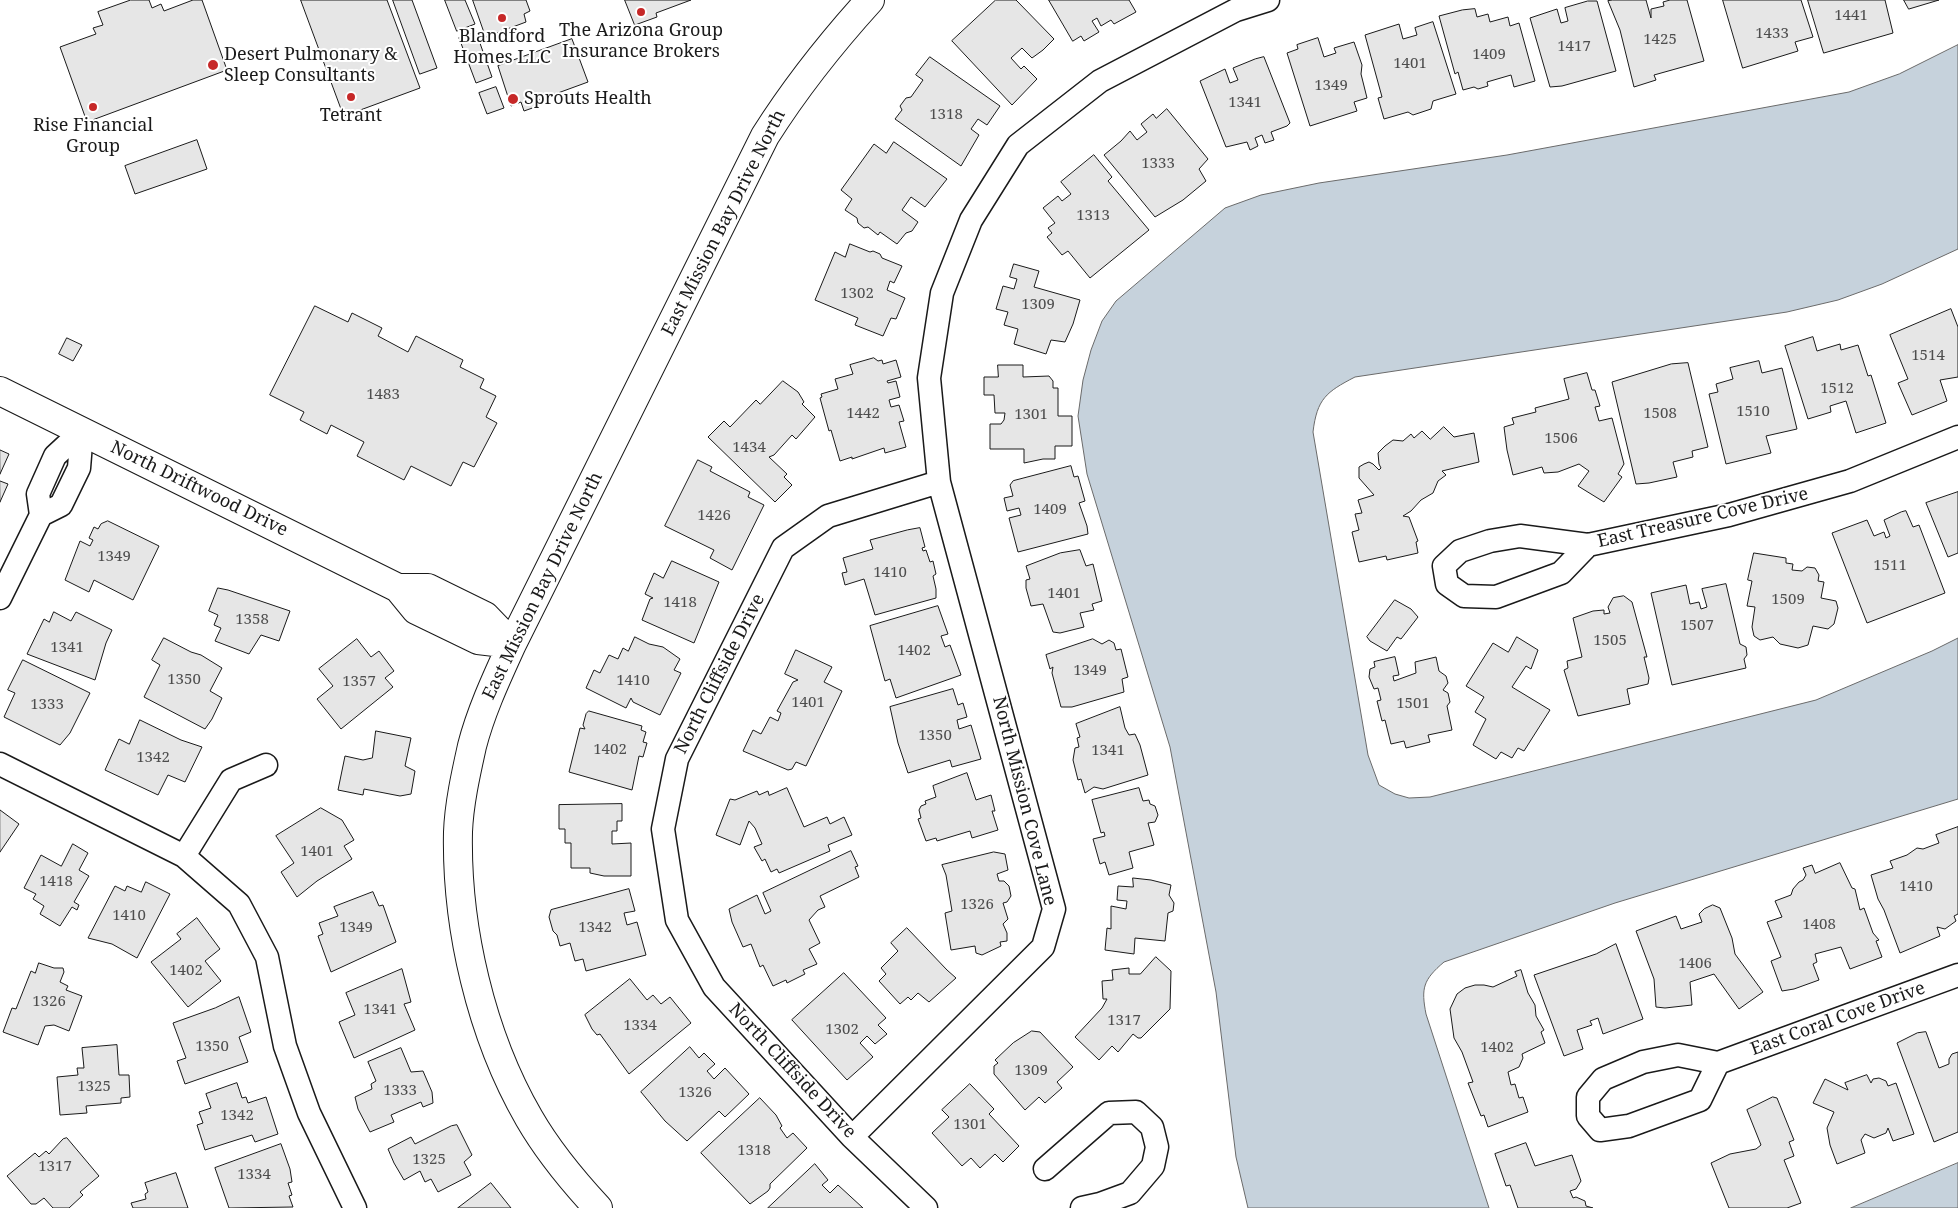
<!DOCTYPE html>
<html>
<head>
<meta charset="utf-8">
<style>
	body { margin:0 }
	canvas { display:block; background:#fff }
</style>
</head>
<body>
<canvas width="1958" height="1208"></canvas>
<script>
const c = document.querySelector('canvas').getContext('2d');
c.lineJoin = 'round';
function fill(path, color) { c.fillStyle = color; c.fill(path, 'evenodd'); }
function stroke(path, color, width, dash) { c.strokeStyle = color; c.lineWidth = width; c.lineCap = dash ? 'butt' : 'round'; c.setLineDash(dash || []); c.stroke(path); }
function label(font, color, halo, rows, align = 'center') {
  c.font = font + ' "Noto Serif",serif'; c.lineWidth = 4; c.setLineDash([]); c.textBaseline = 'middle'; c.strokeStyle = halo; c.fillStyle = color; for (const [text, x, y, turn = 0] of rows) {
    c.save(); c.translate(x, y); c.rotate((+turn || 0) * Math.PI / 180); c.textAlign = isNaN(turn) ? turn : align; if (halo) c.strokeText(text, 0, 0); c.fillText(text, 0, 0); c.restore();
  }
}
const water = new Path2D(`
	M1958,45V249L1882,284L1838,300L1787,312L1355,377C1326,392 1317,399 1313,432L1368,755L1379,785L1395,794L1409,798L1430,797L1816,700L1932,651L1958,638V799L1615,903L1444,962C1423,980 1421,988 1426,1014L1489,1208H1248L1236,1157L1216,992L1170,747L1087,474L1078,416L1083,380L1091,350L1102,321L1116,301L1225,208L1261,195L1319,183L1507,155L1849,92L1899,74Z
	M1958,1163V1208H1851Z`);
fill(water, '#c6d2dc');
stroke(water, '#6a6a6a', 1);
const building = new Path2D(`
	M131,0H149L152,8L161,4L164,11L193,0H202L227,70L87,122L60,47L96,34L93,28L103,25L98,12Z
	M301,0H387L420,88L344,116Z
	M393,0H412L437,68L420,74Z
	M445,0H465L475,24L457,31Z
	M473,0H526L530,11L524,14L526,22L486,37Z
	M625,0H691L656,13L657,17L635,25Z
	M996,0H1016L1054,39L1043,50L1032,58L1022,48L1011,58L1021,69L1024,66L1037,79L1012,105L952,41Z
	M1049,0H1129L1136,12L1114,24L1111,20L1101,26L1097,18L1092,21L1099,32L1084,41L1081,36L1073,41Z
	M1613,0H1646L1651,18V9L1664,6L1663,2L1670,0H1687L1704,61L1654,75L1656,80L1634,87L1620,30L1608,1Z
	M1723,0H1801L1813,37L1795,42L1798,51L1743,68Z
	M1808,0H1885L1893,33L1824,53Z
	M1904,0H1939L1909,9Z
	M1588,1H1597L1616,71L1562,86L1550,87L1530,18L1557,9L1561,23L1568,21L1565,8Z
	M1475,9L1477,17L1488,14L1490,22L1508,17L1510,26L1519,23L1535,81L1514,87L1511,75L1487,82L1488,86L1478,89L1474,87L1463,90L1458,72L1455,74L1439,16L1462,10Z
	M1433,22L1456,94L1433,101L1431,109L1413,115L1408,112L1384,119L1378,98L1382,97L1365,35L1399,24L1403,39L1417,35L1415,28Z
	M476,32L492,77L476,83L459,38Z
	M1318,38L1324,57L1336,53L1334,48L1354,42L1362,65L1361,74L1367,98L1354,102L1357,111L1310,126L1287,53L1298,49L1297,45Z
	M572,39L588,82L536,101L538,106L524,111L521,102L511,106L498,66Z
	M930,57L1000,106L987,125L978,119L971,129L979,135L961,166L895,119L902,110L900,106L906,98L911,97L923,80L916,75Z
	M1264,57L1290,123L1287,126L1271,132L1274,140L1265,143L1262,135L1255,138L1258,146L1250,150L1247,142L1226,147L1200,81L1225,69L1230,83L1238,80L1233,68L1255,59Z
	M496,87L504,108L487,114L479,93Z
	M1167,109L1208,159L1199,169L1206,181L1183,200L1155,217L1104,155L1121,141L1130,131L1137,140L1147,132L1141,124L1153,114L1156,118Z
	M197,140L207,169L135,194L125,166Z
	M894,142L947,179L925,207L911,197L902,210L918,222L912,231L906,233L897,244L880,232L878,235L868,227L864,228L858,223L857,218L845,210L852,199L841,190L874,144L886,153Z
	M1094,155L1112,177L1108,181L1149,230L1090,278L1068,251L1062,255L1047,237L1052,233L1048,228L1055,223L1043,208L1058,196L1062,201L1071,194L1061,182Z
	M850,244L870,252L873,251L880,254L882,258L902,266L894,283L890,281L887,290L905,298L896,319L891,318L883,336L855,325L858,318L815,300L835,252L845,257Z
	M1014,264L1039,271L1034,287L1080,300L1073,324L1065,342L1051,340L1046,354L1014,344L1018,329L1004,325L1008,312L996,309L1003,286L1014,289L1017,279L1010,277Z
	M315,306L348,322L352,313L382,328L378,336L408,352L416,336L463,360L460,367L484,379L480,388L496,396L486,417L497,423L474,467L463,462L451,486L411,466L404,480L357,456L364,442L331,425L327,434L300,420L304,412L270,395Z
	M1951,309L1958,327V377L1940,380L1947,401L1912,415L1898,383L1908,379L1890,335Z
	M1813,337L1817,351L1840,344L1841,350L1858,345L1868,376L1871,375L1886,423L1856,433L1846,401L1830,406L1831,412L1808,419L1785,346Z
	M67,338L82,345L73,361L59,354Z
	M874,358L878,361L882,360L883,364L896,360L901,377L887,381L888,383L896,381L900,397L889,400L891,407L899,405L904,421L899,422L906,447L885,453L884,448L852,459V457L840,461L831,430L829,431L820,398L822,397L821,394L838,389L835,379L853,374L850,365Z
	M1759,361L1762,373L1782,368L1797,429L1766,436L1771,453L1726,464L1709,394L1718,392L1716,384L1733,379L1730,368Z
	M1688,363L1708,447L1692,451L1693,457L1673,462L1677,477L1649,483L1636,484L1612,382L1671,364Z
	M998,365H1023V377L1049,376L1053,381V388H1058V416H1072V446H1055V459H1043L1024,463V449H990V424H1001L1004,420L1005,413H995L994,395H984V377H998Z
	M1587,373L1592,390H1595L1600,406L1595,407L1599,421L1612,418L1624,464L1618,474L1622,477L1604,502L1578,486L1589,471L1579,464L1558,472L1544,473L1542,467L1513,475L1507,450L1504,427L1514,424L1512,418L1536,412L1535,408L1569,399L1564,379Z
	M783,381L798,392L804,402L802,404L815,417L796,439L792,435L774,455L769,457L787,474L784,477L792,485L775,502L708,437L724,421L730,427L756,400L760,404Z
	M1444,427L1454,437L1474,433L1479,462L1442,471L1446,475L1438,481L1433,493L1421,500L1411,511L1403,516L1409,517L1418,541L1416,542L1418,553L1387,560L1386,556L1359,562L1352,532L1359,530L1355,514L1362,513L1358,500L1374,495L1359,478V467L1364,464L1369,462L1373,464L1379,470L1381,468L1379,464L1378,453L1385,446L1393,440L1403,441L1411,434L1414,438L1422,431L1430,439Z
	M0,450L9,454L0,474Z
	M698,460L712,467L710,471L750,492L748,497L764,505L732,570L710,558L714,550L665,526Z
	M1071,466L1074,477L1078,476L1085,501L1079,503L1087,526L1088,534L1018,552L1009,518L1021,515L1019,508L1007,511L1004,498L1013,496L1010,485L1013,481Z
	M0,481L8,484L0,502Z
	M1958,492V553L1948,557L1926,503Z
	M1906,511L1913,527L1919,525L1945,593L1867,623L1832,533L1867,520L1874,536L1884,532L1886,538L1890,536L1884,520L1901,512Z
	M108,521L159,546L133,600L94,580L89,592L65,580L80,541L90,546L93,540L89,538L94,527L98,529L101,524Z
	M920,528L925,547L922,548L923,551L926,550L930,562L933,561L936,574L933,576L936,589V598L875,615L864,579L845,585L842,573L847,572L843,558L873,549L870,540L907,530Z
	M1080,550L1086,566L1093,564L1102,601L1092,604L1094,610L1080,613L1084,627L1060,633L1053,632L1043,604L1031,606L1026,588V580L1030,579L1026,566L1060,553Z
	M1754,553L1786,558V563L1793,564L1792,570L1802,571L1807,567L1815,568L1819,575L1818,581L1824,582L1821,598L1836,601L1838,608L1834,624L1828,629L1813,626L1808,645L1798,648L1780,644L1773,637L1760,640L1754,636L1752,627L1755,607L1747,606L1752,581L1748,580Z
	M672,561L719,582L694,643L642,620L650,599L653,598L645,594L654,573L663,578Z
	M1726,584L1740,644L1746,647L1747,655L1744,659L1746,668L1672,685L1651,593L1686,585L1690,604L1699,602L1701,609L1707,607L1702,589Z
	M218,588L228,590L290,611L279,641L261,635L249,654L215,641L221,628L214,625L218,615L209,611Z
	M1624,596L1632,602L1647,657H1644L1649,678L1648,684L1627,689L1630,704L1578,716L1564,670L1568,668L1567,661L1582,657L1573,618L1593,611L1604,610V614L1610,613L1608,607L1613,598Z
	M1395,600L1411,609L1418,617L1401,639L1397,637L1387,651L1370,641L1367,637Z
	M938,606L948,634L941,636L945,647L950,645L961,675L896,698L890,679L885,681L870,626Z
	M54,612L71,621L76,612L112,630L106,643L95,680L27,654L44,619L49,622Z
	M635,637L649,644L663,647L680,659L674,670L681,673L660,715L633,702L631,698L626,708L586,688L594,670L600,673L609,655L618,659L623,648L628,651Z
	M1517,637L1538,650L1531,669L1526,666L1512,687L1550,710L1524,751L1518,748L1512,758L1501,752L1496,759L1473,745L1486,719L1475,712L1484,697L1466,686L1493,643L1508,652Z
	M164,638L191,652L201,655L222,668L210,691L222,698L212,719L205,729L144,697L160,665L152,660Z
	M357,639L371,657L379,651L394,671L385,678L393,687L341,729L317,699L333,686L319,669Z
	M1093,639L1102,644L1109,640L1114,643L1116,650L1121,649L1128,677L1122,679L1124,692L1072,707H1061L1052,673L1053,667L1050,669L1046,655Z
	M796,650L832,667L824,682L842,691L806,766L796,762L792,769L788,770L743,751L753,730L761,734L770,717L778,721L781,713L777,711L793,682L798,680L785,674Z
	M1395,657L1399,675L1393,676L1394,681L1416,673L1415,662L1436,657L1439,671L1446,676L1448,683L1443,690L1448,693L1450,702L1447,706L1452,730L1428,735L1430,742L1406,748L1404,741L1391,744L1385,720L1382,721L1377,701L1381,700L1378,688L1374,689L1369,677L1370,669L1375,667L1374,662Z
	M23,660L90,693L70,733L60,745L4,717L15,693L8,690Z
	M953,689L958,705L963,703L967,717L957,720L959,729L971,725L981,759L952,767L950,760L908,773L898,743L890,707Z
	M1120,707L1125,728L1129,735L1135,734L1140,745L1148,775L1103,789L1094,787L1085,793L1081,779L1078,780L1073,760L1075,748L1079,747L1077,738L1080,737L1076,724Z
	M589,711L642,726L641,730L646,732L643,742L647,743L643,757L639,756L632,790L569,772L580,728L585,729L583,725L586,714Z
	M140,720L181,740L202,747L185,782L168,775L158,795L105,770L119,739L129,744Z
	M376,731L411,738L405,766L415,771L411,794L400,796L364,789L363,795L338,790L345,756L363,760L372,758Z
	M967,773L976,800L991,795L995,811H992L998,830L972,838L970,831L937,841L936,838L926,841L918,819L921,818L919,810L921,806L926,804L925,801L936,797L933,786Z
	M787,788L804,827L827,817L830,824L844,817L852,835L828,845L830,851L779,873L777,869L771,872L765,859L762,861L754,847L762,844L755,828L749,821L740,845L716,835L730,799L735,800L757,791L759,795L768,791L769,795Z
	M1139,788L1143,801L1149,800L1150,804L1155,806L1158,815L1155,822L1148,823L1154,845L1129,852L1133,868L1109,875L1105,862L1100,864L1093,839L1105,836L1104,832L1101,833L1092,800Z
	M622,804V821H617V831H612V844L631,843V876H604L590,873V868H571V843H565V829H559V805Z
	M321,808L342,820L354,840L344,846L352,859L317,881L297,897L281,872L294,863L276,836Z
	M0,810L19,824L0,852Z
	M1958,827V914L1954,916L1956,921L1945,929L1937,927L1940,936L1900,953L1884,910L1878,899L1871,875L1893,868L1890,861L1907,855L1917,848L1923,849L1939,843L1936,835Z
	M73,844L88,853L79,870L89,876L74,902L79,905L77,910L72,907L60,926L40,914L44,906L33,899L36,894L24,888L41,855L61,866Z
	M851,851L858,866L855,867L859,877L820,896L825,907L818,910L809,920L820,943L809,949L817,964L803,970L805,974L787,983L786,980L773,986L763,965L760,967L751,944L743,947L732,922L729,909L757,895L765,914L771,911L763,893Z
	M994,852L1005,854L1008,870L997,874L999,881H1004L1009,886L1011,896L1007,902L1003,903L1008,919L1003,924L1007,933V941L1000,942L1001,946L982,955L976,953L975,946L951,950L945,913L952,911L946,875L942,865Z
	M1840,863L1852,888L1855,889L1860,910L1864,908L1873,933L1879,940L1876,941L1882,957L1850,969L1841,947L1815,954L1817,962L1813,964L1819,980L1794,989L1782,991L1771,961L1781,957L1767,922L1782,917L1775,901L1791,895L1793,889L1799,882L1803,880L1806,875L1803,868L1812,865L1815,873Z
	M1133,878L1151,880L1171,885L1169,895L1174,903L1173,911L1168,913L1165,941L1135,938L1134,954L1105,950L1107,928L1111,929V906L1126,909L1127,901L1117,900L1118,886L1133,887Z
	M146,882L170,894L137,958L112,944L88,938L115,886L125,891L127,886L141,892Z
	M629,889L635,911L624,913L627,925L637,922L646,955L586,971L583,959L575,961L570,943L560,946L557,935L553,931L549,917L551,910Z
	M373,892L379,906L383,905L396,942L331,972L318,936L323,934L319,923L338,916L334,907Z
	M1713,905L1720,908L1732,938L1735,954L1763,992L1739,1009L1714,974L1690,982L1692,1005L1665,1008L1656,1007L1654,979L1636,931L1676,916L1681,929L1702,922L1699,914L1704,909Z
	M197,918L220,949L205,961L221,981L188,1007L151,962L181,939L177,934Z
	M907,928L947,970L956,978L929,1002L918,993L911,1000L908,997L900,1004L879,981L886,974L881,968L898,951L891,943Z
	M1616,944L1643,1019L1603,1034L1598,1018L1590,1021L1592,1025L1577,1030L1583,1049L1564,1056L1534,975L1596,954Z
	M1156,957L1171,971L1170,1009L1141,1038H1138L1133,1034L1118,1052L1112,1046L1099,1060L1075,1037L1102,1008L1107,999H1103L1102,981L1113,980L1112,970L1129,968V974H1140Z
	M39,963L54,968H63L64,972L60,982L68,986L66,990L82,996L69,1031L54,1025L45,1026L38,1045L3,1032L12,1008L16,1009L31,971L35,973Z
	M402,969L411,1002L404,1004L415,1030L354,1058L339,1022L355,1015L346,993Z
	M1521,970L1528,993L1535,1005L1536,1016L1544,1030L1541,1032L1545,1043L1522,1054L1523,1058L1519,1067L1508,1072L1511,1085L1515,1084L1519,1098L1523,1097L1528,1112L1488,1127L1484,1115L1481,1116L1468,1083L1473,1082L1462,1052L1454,1038L1450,1009L1457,994L1465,988L1475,985H1484L1493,987L1517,976L1515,972Z
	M844,973L886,1018L878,1025L887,1034L875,1044L867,1036L860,1043L873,1057L847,1080L792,1020Z
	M630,979L647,1000L653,995L661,1004L670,997L691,1023L629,1074L600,1034L597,1035L592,1029L585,1015Z
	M239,997L251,1032L239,1037L248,1062L185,1084L177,1061L186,1058L173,1023L215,1008Z
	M1032,1031L1040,1032L1073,1067L1057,1082L1062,1088L1045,1103L1039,1097L1025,1110L994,1074V1066L998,1063L995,1060L1013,1043Z
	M1926,1032L1939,1068L1949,1064V1059L1952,1054L1958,1052V1132L1934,1142L1897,1043L1917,1033Z
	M117,1045L119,1075H129L130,1097L121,1098V1103L86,1106L87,1113L60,1115L57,1077L78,1075L77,1068H84L82,1048Z
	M690,1047L699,1058L704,1053L715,1064L707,1071L714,1079L725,1068L749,1094L725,1117L719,1111L687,1141L665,1121L641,1092Z
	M401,1048L411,1072L423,1071L432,1092L433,1103L423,1107L421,1102L391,1115L394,1122L370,1132L358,1109L355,1097L372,1089L371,1084L376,1081L368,1062Z
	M1867,1075L1871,1083L1873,1079L1879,1078L1886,1081L1888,1086L1896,1083L1914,1134L1893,1141L1888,1128L1886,1133L1874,1138L1865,1134L1861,1140L1865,1153L1837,1164L1830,1145L1827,1128L1834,1112L1813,1103L1825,1079L1848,1090L1845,1083Z
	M237,1083L242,1098L246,1097L248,1103L266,1097L278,1134L255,1142L252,1135L205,1150L197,1125L203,1123L199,1112L211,1108L206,1094Z
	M970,1084L994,1109L989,1114L1019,1146L1003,1162L995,1154L980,1168L971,1158L962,1166L932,1133L949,1117L942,1110Z
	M1773,1097L1777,1098L1794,1140L1789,1142L1794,1156L1784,1160L1801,1203L1787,1208H1729L1711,1163L1730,1154L1756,1149L1761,1145L1747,1110Z
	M760,1098L776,1115L782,1126L780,1128L787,1138L793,1133L807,1148L770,1184V1188L768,1191L750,1204L701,1153Z
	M457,1125L472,1155L464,1162L471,1175L438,1192L431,1179L425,1182L420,1171L404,1180L394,1163L388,1149L411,1137L415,1144L451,1126Z
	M67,1138L99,1176L80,1192L83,1195L69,1208H53L44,1198L36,1204H31L7,1176L35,1153L39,1157L46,1151L49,1154L63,1139Z
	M1526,1143L1535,1166L1572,1155L1581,1181L1576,1189L1570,1191L1573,1198L1576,1197L1585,1201L1586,1206L1593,1208H1518L1510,1185L1506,1186L1495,1154Z
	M281,1144L290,1169L292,1182L288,1183L292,1195L289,1196L293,1207L229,1208L215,1168Z
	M815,1164L828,1180L822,1185L830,1193L838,1185L863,1208H768Z
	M176,1173L188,1208H133L131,1203L146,1199L145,1194L148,1192L145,1183Z
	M491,1183L511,1208H458Z`);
fill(building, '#e6e6e6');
stroke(building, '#1a1a1a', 1);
const minor = new Path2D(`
	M41,515L61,505L79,468L82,431
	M1588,545L1561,573L1496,597L1464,596L1447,584L1444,566L1460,551L1490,541L1520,536L1588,545L1729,515L1850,481L1958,437
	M0,598L41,515L38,494L55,456L82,431
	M0,764L184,856L239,904L267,957L285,1046L309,1113L355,1208
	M184,856L231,780L266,765
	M1718,1063L1700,1100L1629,1126L1600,1130L1588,1116V1097L1603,1079L1643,1062L1678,1055L1718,1063L1958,975
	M852,1137L1043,947L1054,909L939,482L929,378L942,293L971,220L1018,145L1100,81L1236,10L1268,0
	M1045,1169L1109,1113L1136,1112L1152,1127L1157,1147L1153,1166L1130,1193L1100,1204L1082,1208
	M926,1208L852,1137L714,987L677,920L663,829L677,759L783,548L828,516L939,482`);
const tertiary = new Path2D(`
	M0,391L398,588L416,610L478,640L512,644
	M398,588H428L485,616L512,644
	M598,1208C572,1180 548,1151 529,1118C481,1035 456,927 458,832C459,804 466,773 472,746C481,711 497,677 512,644L765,136C796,87 831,43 870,0`);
stroke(minor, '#1a1a1a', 25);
stroke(tertiary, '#1a1a1a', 30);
stroke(minor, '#fff', 22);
stroke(tertiary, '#fff', 28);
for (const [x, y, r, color] of [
	[641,12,5,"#c62828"],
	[502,18,5,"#c62828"],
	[213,65,6,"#c62828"],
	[351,97,5,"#c62828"],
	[513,99,6,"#c62828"],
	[93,107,5,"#c62828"]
]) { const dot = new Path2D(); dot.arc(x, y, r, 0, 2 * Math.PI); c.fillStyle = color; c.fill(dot); stroke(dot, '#fff', 2); }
label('15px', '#4d4d4d', null, [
	["1441",1851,16],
	["1433",1772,34],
	["1425",1660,40],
	["1417",1574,47],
	["1409",1489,55],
	["1401",1410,64],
	["1349",1331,86],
	["1341",1245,103],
	["1318",946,115],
	["1333",1158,164],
	["1313",1093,216],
	["1302",857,294],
	["1309",1038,305],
	["1514",1928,356],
	["1512",1837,389],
	["1483",383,395],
	["1510",1753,412],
	["1442",863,414],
	["1508",1660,414],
	["1301",1031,415],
	["1506",1561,439],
	["1434",749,448],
	["1409",1050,510],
	["1426",714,516],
	["1349",114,557],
	["1511",1890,566],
	["1410",890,573],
	["1401",1064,594],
	["1509",1788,600],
	["1418",680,603],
	["1358",252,620],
	["1507",1697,626],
	["1505",1610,641],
	["1341",67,648],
	["1402",914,651],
	["1349",1090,671],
	["1350",184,680],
	["1410",633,681],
	["1357",359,682],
	["1401",808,703],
	["1501",1413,704],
	["1333",47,705],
	["1350",935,736],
	["1402",610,750],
	["1341",1108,751],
	["1342",153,758],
	["1401",317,852],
	["1418",56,882],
	["1410",1916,887],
	["1326",977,905],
	["1410",129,916],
	["1408",1819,925],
	["1349",356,928],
	["1342",595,928],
	["1406",1695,964],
	["1402",186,971],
	["1326",49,1002],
	["1341",380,1010],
	["1317",1124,1021],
	["1334",640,1026],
	["1302",842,1030],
	["1350",212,1047],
	["1402",1497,1048],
	["1309",1031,1071],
	["1325",94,1087],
	["1333",400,1091],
	["1326",695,1093],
	["1342",237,1116],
	["1301",970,1125],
	["1318",754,1151],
	["1325",429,1160],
	["1317",55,1167],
	["1334",254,1175]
]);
label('18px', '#1a1a1a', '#fff', [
	["The Arizona Group",641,31],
	["Insurance Brokers",641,52],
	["Blandford",502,37],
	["Homes LLC",502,58],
	["Desert Pulmonary &",224,55,"left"],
	["Sleep Consultants",224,76,"left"],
	["Sprouts Health",524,99,"left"],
	["Tetrant",351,116],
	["Rise Financial",93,126],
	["Group",93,147]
]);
label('18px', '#1a1a1a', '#fff', [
	["East Mission Bay Drive North",724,223,-63],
	["North Driftwood Drive",199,489,26],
	["East Treasure Cove Drive",1703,518,-13],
	["East Mission Bay Drive North",543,586,-64],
	["North Cliffside Drive",720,674,-63],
	["North Mission Cove Lane",1024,801,76],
	["East Coral Cove Drive",1838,1019,-20],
	["North Cliffside Drive",792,1071,47]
]);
</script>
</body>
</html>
